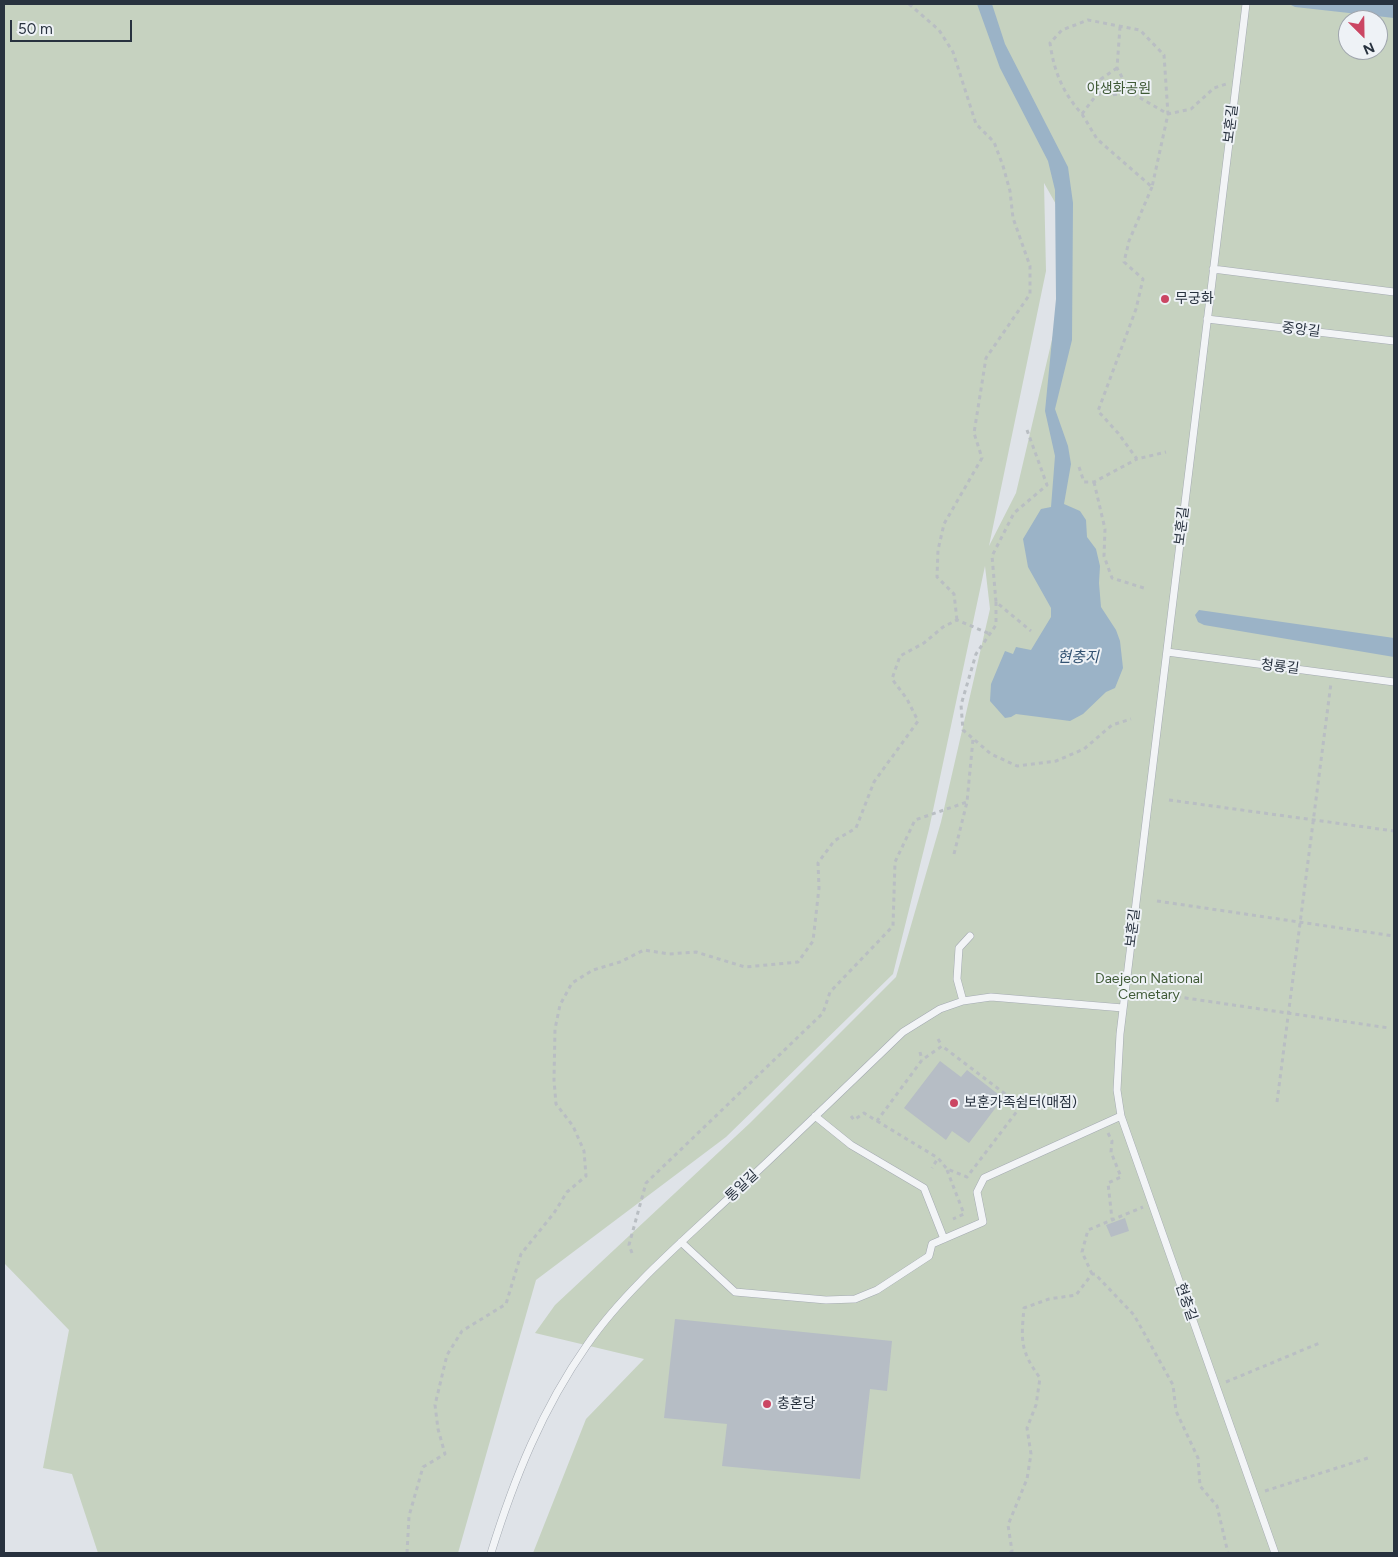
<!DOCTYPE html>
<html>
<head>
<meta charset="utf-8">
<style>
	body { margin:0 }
	#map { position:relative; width:1398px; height:1557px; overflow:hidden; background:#dfe3e8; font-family:Figtree,sans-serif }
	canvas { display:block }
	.frame { position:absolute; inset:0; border:5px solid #28323f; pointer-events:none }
	.north { position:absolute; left:1338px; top:10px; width:50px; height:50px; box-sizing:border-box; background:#eef2f6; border:1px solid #9fa5ad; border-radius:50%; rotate:157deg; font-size:14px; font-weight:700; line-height:20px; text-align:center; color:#28323f }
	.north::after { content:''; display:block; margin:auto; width:18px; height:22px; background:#cb4663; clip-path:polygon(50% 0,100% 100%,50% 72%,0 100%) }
	.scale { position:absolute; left:10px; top:20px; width:122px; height:22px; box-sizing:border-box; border:2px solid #28323f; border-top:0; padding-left:6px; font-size:15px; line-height:18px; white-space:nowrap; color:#28323f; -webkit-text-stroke:4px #eef2f6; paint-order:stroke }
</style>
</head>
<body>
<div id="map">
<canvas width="1398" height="1557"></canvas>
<div class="frame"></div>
<div class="north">N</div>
<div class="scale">50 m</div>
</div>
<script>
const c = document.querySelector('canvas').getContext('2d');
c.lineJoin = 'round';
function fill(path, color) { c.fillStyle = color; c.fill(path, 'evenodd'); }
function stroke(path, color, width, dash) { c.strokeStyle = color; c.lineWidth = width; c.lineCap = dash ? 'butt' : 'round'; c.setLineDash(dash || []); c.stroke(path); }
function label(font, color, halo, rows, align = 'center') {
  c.font = font + ' Figtree,"Noto Sans KR",sans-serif'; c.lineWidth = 4; c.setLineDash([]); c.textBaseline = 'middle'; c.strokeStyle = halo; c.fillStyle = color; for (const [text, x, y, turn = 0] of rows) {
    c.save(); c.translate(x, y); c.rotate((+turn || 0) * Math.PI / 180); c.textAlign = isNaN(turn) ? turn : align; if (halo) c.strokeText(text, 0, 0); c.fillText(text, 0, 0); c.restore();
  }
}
fill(new Path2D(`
	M4,4H1394V1553H533L586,1419L644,1359L535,1333L555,1305L750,1123L896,977L941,822L990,609L985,566L929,829L893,974L726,1137L536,1280L458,1553H98L72,1474L43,1468L69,1330L4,1263ZM1348,20H1378V50H1348ZM1044,183L1070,229V263L1016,493L989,546L1046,271Z`), '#c6d2c0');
fill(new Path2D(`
	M977,4H992L1005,44L1068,167L1073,203L1072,340L1055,409L1068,446L1071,464L1064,504L1080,511L1086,520L1087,537L1096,549L1100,566L1099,583L1101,607L1116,630L1120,641L1123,668L1115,688L1106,692L1083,714L1070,721L1016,714L1011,717L1005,718L990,701L991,684L1005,651L1013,654L1016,647L1031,650L1051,617V608L1028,567L1023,539L1041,509L1051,507L1055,456L1045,411L1056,299L1055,190L1048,161L1000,68Z
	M1289,4H1394V18L1295,7Z
	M1199,610L1394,638V657L1204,625L1198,622L1195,615Z`), '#9bb3c7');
fill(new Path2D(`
	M940,1061L961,1077L967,1070L1003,1098L969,1143L952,1131L946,1140L904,1108Z
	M1125,1218L1129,1231L1111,1237L1106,1225Z
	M675,1319L892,1341L887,1391L870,1389L860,1479L722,1466L727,1424L664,1418Z`), '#b6bdc5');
const service = new Path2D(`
	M1246,4L1120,1034L1117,1090L1121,1116L1275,1553
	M1213,269L1394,292
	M1207,319L1394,341
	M1167,652L1394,682
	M963,1001L957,979L959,948L970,936
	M815,1116L851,1145L924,1188L944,1239
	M681,1242L735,1292L826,1300L855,1299L877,1290L929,1256L932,1244L983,1222L977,1192L984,1178L1121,1116
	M491,1553C514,1479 542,1409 587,1345C623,1292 684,1240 731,1196C789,1142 846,1087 903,1032L940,1009L963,1001L991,997L1123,1008`);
stroke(service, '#a4aab2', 8);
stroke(new Path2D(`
	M909,4L939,30L953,52L976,124L994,142L1003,166L1010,191L1013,218L1030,266V294L986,358L974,433L982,458L944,524L938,550L937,577L954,594L957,620
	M1117,68L1101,79L1097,94L1082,114C1063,93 1054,72 1050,43L1062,30L1088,20L1140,30L1164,55L1168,114L1130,92L1117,68L1120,27
	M1097,94L1112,95L1130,92
	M1082,114L1097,139L1152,187L1168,114L1191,109L1214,88L1226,84
	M1152,187L1129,241L1124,262L1143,279L1136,309L1098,411L1118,433L1137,459L1166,452
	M1027,430L1047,485L1014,513L992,556L996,602L1031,631
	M1079,467L1084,482H1094L1137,459
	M1094,482L1105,529L1104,556L1112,578L1147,589
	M996,602V625L976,654L961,705L963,730L991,754L1017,766L1056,761L1084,749L1112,725L1131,719
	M1169,800L1394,831
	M954,854L967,802L973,739
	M1157,901L1394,936
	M1145,992L1389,1028
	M938,1039L942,1046
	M920,1052L922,1060
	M1277,1102L1331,683
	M851,1116L854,1120L864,1113L877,1121L922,1060L942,1046L1021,1106L967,1177L947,1169L938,1158L932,1168
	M877,1121L938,1158
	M1108,1133L1112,1141L1111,1152L1121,1177L1108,1183L1112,1219
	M947,1170L964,1214L953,1219
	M632,1253L629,1245L646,1183L823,1013L830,992L893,926L895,862L915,820L967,802
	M1092,1274L1082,1252L1088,1230L1143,1207
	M1226,1382L1322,1342
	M1265,1491L1371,1457
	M407,1553L409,1516L423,1467L445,1454L438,1429L435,1405L447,1355L462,1331L506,1304L521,1254L554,1213L567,1192L586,1176L584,1151L573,1126L556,1104L554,1080L555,1029L560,1005L572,983L593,970L620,962L644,950L669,954L696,952L745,967L798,962L813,941L819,888L818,863L834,841L856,828L874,782L918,721L907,699L892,679L900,656L924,643L943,627L957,620L990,634
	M1010,1553L1012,1551L1008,1525L1027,1479L1031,1454L1027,1428L1036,1405L1040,1378C1020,1350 1021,1341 1024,1308L1049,1299L1076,1295L1092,1274H1095L1134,1315L1173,1385L1176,1411L1198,1458L1200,1486L1217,1506L1228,1553`), '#b9bec3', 3, [4, 4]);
stroke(service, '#f2f4f6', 7);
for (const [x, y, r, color] of [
	[1165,299,5,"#cb4663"],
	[954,1103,5,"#cb4663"],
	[767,1404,5,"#cb4663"]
]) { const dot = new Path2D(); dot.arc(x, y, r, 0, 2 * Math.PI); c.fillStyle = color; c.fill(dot); stroke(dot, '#eef2f6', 2); }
label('14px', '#3f5a36', '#eef2f6', [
	["야생화공원",1119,89],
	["Daejeon National",1149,979],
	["Cemetary",1149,995]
]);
label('14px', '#28323f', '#eef2f6', [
	["보훈길",1231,124,-83],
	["중앙길",1301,330,7],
	["보훈길",1182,526,-83],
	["청룡길",1280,667,7],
	["보훈길",1133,928,-83],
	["통일길",742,1186,-43],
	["현충길",1186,1302,71]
]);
label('14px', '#28323f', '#eef2f6', [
	["무궁화",1175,299],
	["보훈가족쉼터(매점)",964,1103],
	["충혼당",777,1404]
], 'left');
label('italic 15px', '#335372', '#eef2f6', [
	["현충지",1078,658]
]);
</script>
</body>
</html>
